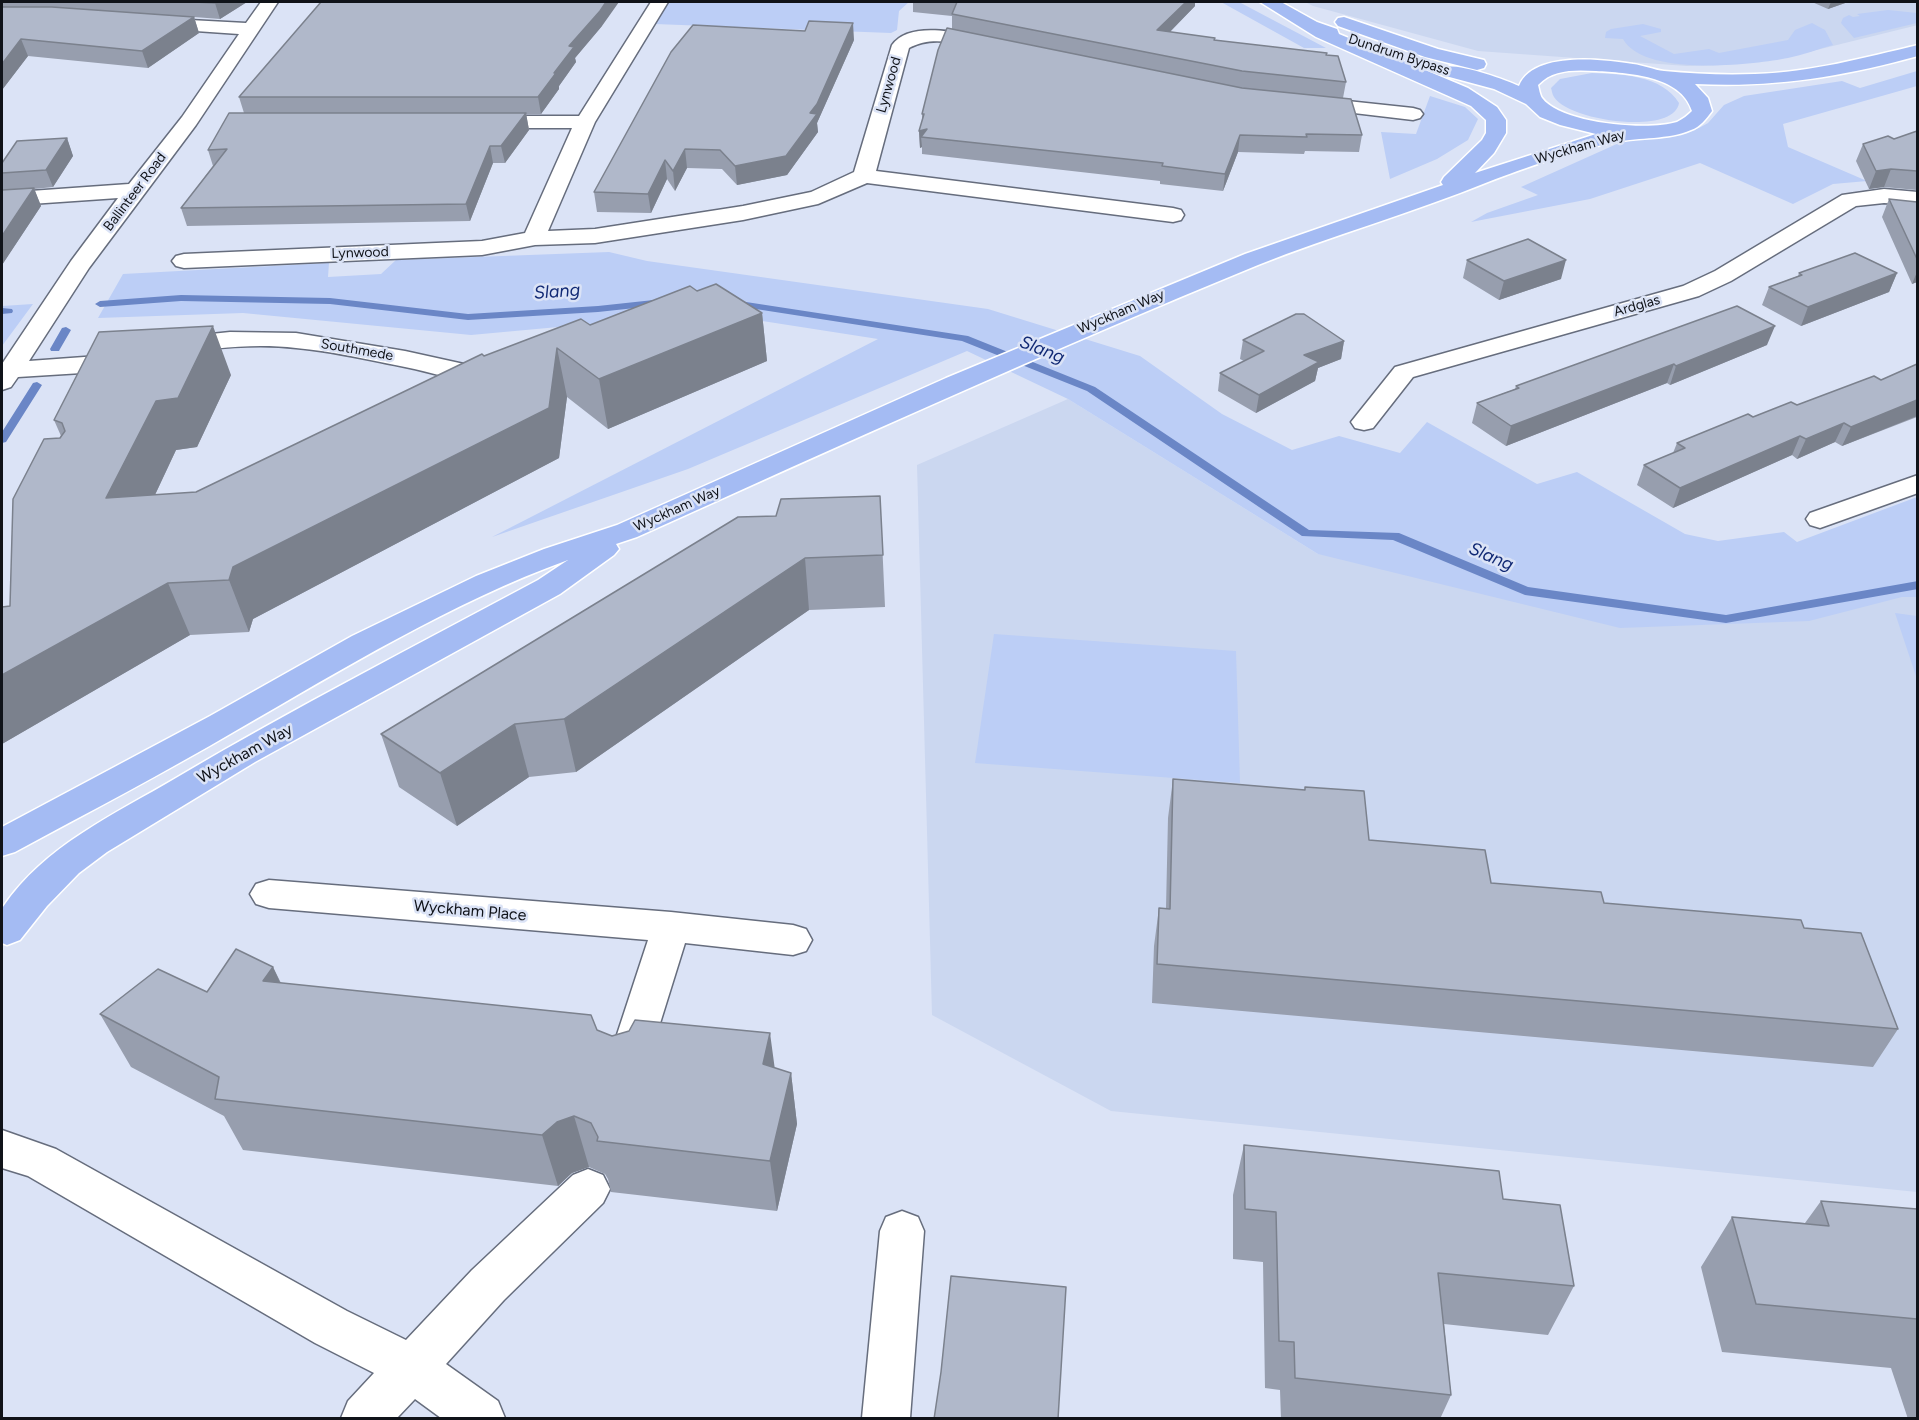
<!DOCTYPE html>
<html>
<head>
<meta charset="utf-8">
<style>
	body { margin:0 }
	#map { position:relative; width:1919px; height:1420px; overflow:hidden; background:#dbe3f6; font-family:Figtree,sans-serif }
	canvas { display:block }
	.frame { position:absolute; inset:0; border:3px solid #101319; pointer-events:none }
</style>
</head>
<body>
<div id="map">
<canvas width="1919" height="1420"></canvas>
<div class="frame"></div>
</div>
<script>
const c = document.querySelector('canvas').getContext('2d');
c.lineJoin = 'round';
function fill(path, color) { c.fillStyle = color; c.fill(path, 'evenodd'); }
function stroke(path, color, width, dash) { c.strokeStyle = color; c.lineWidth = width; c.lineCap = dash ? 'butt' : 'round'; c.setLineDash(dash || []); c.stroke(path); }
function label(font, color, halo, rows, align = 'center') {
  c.font = font + ' Figtree,sans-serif'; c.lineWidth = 5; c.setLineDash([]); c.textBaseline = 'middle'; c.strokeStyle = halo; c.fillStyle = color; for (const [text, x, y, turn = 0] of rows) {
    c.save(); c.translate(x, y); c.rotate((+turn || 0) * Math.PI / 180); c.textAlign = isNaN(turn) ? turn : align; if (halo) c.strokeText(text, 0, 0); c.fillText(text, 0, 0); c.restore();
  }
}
fill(new Path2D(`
	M1305,2H1917L1918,25L1780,59L1725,65L1687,66L1478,51L1313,6Z
	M1068,399L1318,554L1917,597V1192L1111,1111L932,1015L917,465Z`), '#cbd7f0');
fill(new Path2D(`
	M665,2H909L899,11L897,30L891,33L655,24Z
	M1221,2H1239L1326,48H1304Z
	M1888,10L1917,13V23L1854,38L1841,23L1843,18L1849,15L1853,17L1860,16L1857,14Z
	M1812,23L1825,30L1833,45C1818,49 1803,55 1788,58C1751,65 1644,77 1623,39L1605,38L1606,32L1611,29L1643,24L1661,29V32L1640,36L1674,54L1709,49L1719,53L1788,40L1795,30Z
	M1917,71V86L1783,124L1788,147L1867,181L1833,184L1793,204L1700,163L1590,199L1471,222L1487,213L1538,195L1521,187L1619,143L1699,128L1708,123L1724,105L1744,96L1842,81L1860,88Z
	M1592,73C1621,74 1662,75 1679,103C1674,136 1568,121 1554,97C1552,94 1552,91 1551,88L1560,79Z
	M1430,96L1465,107L1478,119L1468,140L1437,159L1390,179L1381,132L1416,134Z
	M609,252L647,261L988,309L1140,356L1222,414L1292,450L1339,436L1400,453L1427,422L1537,484L1577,472L1685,534L1718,541L1784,532L1797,542L1917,497V597H1902L1809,621L1620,628L1318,554L1068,399L967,351L688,469L492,537L878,339L711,313L471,335L243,313L98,318L123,274L329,263L328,277L381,274L396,260Z
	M33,304L2,346V306Z
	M1895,613L1917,616V679Z
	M994,634L1236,651L1240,783L975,763Z`), '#bccef6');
fill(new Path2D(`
	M181,295L330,298L468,314L598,306L663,299L668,302L663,305L598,312L468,320L330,304L181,301L100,307L95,304L100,301Z
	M733,300L968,336L1095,387L1309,530L1399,533L1528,587L1726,615L1918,581V589L1726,623L1525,595L1393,540L1302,536L1087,391L962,341L730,305V301Z
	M2,308L12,309L13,311L12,313L2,314Z
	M66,327L71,330L60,349L59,351H51L50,349L62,328Z
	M37,382L42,385L6,442L2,443V432L33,383Z`), '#6a86c6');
const minor = new Path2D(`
	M261,2H278L196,125L89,268L29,361L98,356L107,359L111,364L107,369L98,372L18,377L11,387L2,390V364L71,261L118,198L2,206V193L129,184L182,117L239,34L152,28L146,27L143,23L146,19L152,18L246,23Z
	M651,2H668L595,122L548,231L595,229L743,206L811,192L854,172L892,45C911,18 969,35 995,41L997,45L995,49L988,51C963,45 934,34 909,48L876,171L1173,208L1181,210L1184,215L1181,220L1173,222L867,183L818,204L743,220L595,243L535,245L482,255L184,268L176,266L172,261L176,256L184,254L482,241L525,233L572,128H482L475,126L472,122L475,118L482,116H579Z
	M1310,97L1413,108L1420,110L1423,114L1420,118L1413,120L1303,107L1300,103L1303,99Z
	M1884,189L1918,192V205L1884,203L1856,206L1731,281L1699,296L1413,377L1373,428L1364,430L1355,428L1351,422L1395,367L1683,286L1715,271L1842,195Z
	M230,332L296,333L405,351L473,366L504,369L508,374L504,379C472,388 437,373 405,367C369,360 332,351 296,348C255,343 214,348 173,354L164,351L160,346L164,341L173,338Z
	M1918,475V493L1820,528L1810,525L1806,519L1810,513Z
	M269,880L671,912L793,925L806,929L812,940L806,951L793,955L685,943L648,1062L642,1074L628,1079L614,1074L608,1062L648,940L269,908L256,904L250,894L256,884Z
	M2,1130L56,1149L347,1311L406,1340L472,1270L573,1175L588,1169L603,1175L610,1189L603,1203L504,1300L446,1364L498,1401L505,1418H441L415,1399L397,1418H341L348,1401L374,1373L315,1343L28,1176L2,1168Z
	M902,1211L918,1217L924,1231L910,1418H862L880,1231L886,1217Z`);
const major = new Path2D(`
	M1260,2H1281L1317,22L1337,29L1339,34L1468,88L1497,107L1506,120V133L1494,153L1475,173L1596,134L1560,125L1540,117L1526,104L1494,89L1442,75L1440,71L1442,67C1459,63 1503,79 1519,86C1533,51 1602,59 1633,64C1643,65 1654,70 1664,71C1694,74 1725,75 1755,74C1812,72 1863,58 1918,45V56C1841,77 1774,88 1695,84L1708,98L1712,111C1706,119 1700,127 1691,130C1668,140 1640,137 1616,142C1577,149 1525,168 1488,182C1412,213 1333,235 1258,265C1048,351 843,444 637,537L616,544L619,549L614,555L560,594L255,762L107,852L79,873L47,906L20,940L7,945L2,943C2,933 0,915 3,907C44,846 115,814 176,778C294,708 417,645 538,580L568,560C452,602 343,669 237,730C164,773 89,812 15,852L2,856V827L210,716L352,636L476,576L544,549L617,525L946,378L1245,254L1443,185L1441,182L1444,177L1482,140L1486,133V120L1471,106L1316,37ZM1596,71C1627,73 1681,75 1692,111C1688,115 1683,119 1677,122C1649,131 1561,124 1542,98C1540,95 1539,89 1538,85C1553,69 1575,70 1596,71Z
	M1344,17L1438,49L1484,60L1486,64L1484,68L1477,70L1425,57L1338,26L1335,22L1338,18Z`);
stroke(minor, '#666d7d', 3);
stroke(major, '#fff', 3);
fill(minor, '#fff');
fill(major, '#a4bbf3');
fill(new Path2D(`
	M2,2H247L220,19L194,17L199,33L148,68L28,56L2,90Z
	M913,2H1195V6L1170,32L1215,38V40L1326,55L1346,82L1343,98L1362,135L1359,152L1305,151L1304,154L1238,152L1223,191L1160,184V181L922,154V147L920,148L919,131L922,121V114L952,29V16L913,12Z
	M1812,2H1848L1828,9Z
	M602,26L575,58L576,62L559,86V89L541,114H526L529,130L505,163H493L470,221L187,226L181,208L213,166L208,150L244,113L239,97Z
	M854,40L817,123L818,132L787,175L737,185L722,169L687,168L675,191L667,179L651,213L597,212L594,192Z
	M1917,131V190L1884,187L1869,189L1856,161L1863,144L1894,139Z
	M67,138L73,156L53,187L34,189L41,206L2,265V163Z
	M1889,199L1917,202V282L1912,284L1882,217Z
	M1467,260L1561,279L1499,300L1463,278Z
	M1799,273H1897L1889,292L1801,326L1762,305L1769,287L1798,276Z
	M697,291L762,313L767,361L608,429L567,397L559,458L253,619L249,632L190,635L2,744V607L10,606L61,436L54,420L231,375L197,447L176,450L155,495L196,492L484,356L590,325Z
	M1243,340L1344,341L1341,359L1318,368L1315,381L1256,413L1218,391L1220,373L1244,361L1240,359Z
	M1767,345L1670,385L1667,383L1506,446L1472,423L1477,403L1515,389L1516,386Z
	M1917,364V417L1842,446L1835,442L1797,459L1792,455L1673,508L1637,485L1644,465L1673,453L1677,443L1753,417L1797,405L1881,380Z
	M880,496L885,607L809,610L576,772L529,777L457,826L399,787L381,734L776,516Z
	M1173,779L1305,790V787L1369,840L1491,883L1604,903L1804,928L1898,1029L1873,1067L1152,1003L1154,946L1159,908H1166L1168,818Z
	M273,967L281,983L597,1030L612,1036L775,1068L791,1073L797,1124L777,1211L611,1192L608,1179L605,1174L589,1167L572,1173L558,1186L243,1150L224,1116L131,1067L100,1014L207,992Z
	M1244,1145L1503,1199L1574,1286L1548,1335L1444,1324L1451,1395L1440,1419H1281L1280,1390L1265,1388L1263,1262L1233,1259V1195Z
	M1821,1201L1917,1209V1419H1908L1891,1368L1722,1352L1701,1267L1732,1217L1805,1223Z`), '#979eae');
fill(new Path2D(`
	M218,2H247L220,19L215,3Z
	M606,2H619L602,26L575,58L576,62L559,86V89L541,114L538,97L569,46Z
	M1186,2H1195V6L1156,46L1157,30Z
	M1831,2H1848L1828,9Z
	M194,17L199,33L148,68L142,51Z
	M853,23L854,40L817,123L818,132L787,175L737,185L735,166Z
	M21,39L28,56L2,90V64Z
	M526,113L529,130L505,163L501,146Z
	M927,129L921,137L922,147L920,148L919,131Z
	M1240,135L1238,152L1223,191L1225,174Z
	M67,138L73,156L53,187L46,170Z
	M490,146L493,163L470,221L466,204Z
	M685,149L687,168L675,191L673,171Z
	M665,160L667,179L651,213L648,194Z
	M1891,169L1884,187L1869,189L1876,171Z
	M34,188L41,206L2,265V236Z
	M1566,260L1561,279L1499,300L1504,281Z
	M1917,272V282L1912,284Z
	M1897,273L1889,292L1801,326L1808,307Z
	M762,313L767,361L608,429L599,379Z
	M213,326L231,375L197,447L176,450L129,550L106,498L156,401Z
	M1775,326L1767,345L1670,385L1676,366Z
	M1344,341L1341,359L1318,368L1315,381L1256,413L1259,395L1304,355Z
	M557,348L567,397L559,458L253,619L249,632L229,580L233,567Z
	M1674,364L1667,383L1506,446L1511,426Z
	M1917,400V416L1842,446L1851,427Z
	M1844,423L1835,442L1797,459L1806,439Z
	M1800,436L1792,455L1673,508L1680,488Z
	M805,558L809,610L576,772L564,719Z
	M168,583L190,635L2,744V675Z
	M515,724L529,777L457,826L440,773Z
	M273,967L297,1019L263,981Z
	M770,1033L777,1085L763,1064Z
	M791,1073L797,1124L777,1211L770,1161Z
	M574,1116L589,1167L572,1173L558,1186L542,1135L557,1122Z`), '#7b818d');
const building = new Path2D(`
	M194,2H218L215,3Z
	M321,2H606L600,11L569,46L574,47L554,73H556L538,97H239Z
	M957,2H1186L1157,30L1215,38L1214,40L1327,53L1326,55L1338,56L1346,82L1242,71L952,14Z
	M2,7H52L194,17L142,51L21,39L2,64Z
	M809,21L853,23L817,104L810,113L817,114L786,156L735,166L720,150L685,149L673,171L665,160L648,194L594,192L671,52L693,25L805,31Z
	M947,28L1242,88L1351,99L1362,135L1306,134L1307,137L1240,135L1225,174L1162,166L1163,163L921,137L927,129L919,131L924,114H922L938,50Z
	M229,113H526L501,146H490L466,204L181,208L227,149L208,150Z
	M1917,131V171L1891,169L1876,171L1863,144L1888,136L1894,139Z
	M67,138L46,170L2,173V163L17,141Z
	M34,188L2,236V190Z
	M1889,199L1917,202V259Z
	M1528,239L1566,260L1504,281L1467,260Z
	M1855,253L1897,273L1808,307L1769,287L1802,275L1799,273Z
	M716,284L762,313L599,379L557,348L549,408L233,567L229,580L168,583L2,675V607L10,606L13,499L44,439L60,438L65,431L62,423L54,420L99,332L213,326L178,398L156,401L106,498L196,492L482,354L484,356L581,319L590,325L690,286L697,291Z
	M1737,306L1775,326L1676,366L1674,364L1511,426L1477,403L1519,388L1516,386Z
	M1296,314H1304L1344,341L1304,355L1319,362L1259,395L1220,373L1264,351L1243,340Z
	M1917,364V400L1851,427L1844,423L1806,439L1800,436L1680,488L1644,465L1685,448L1677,443L1748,414L1753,417L1791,402L1797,405L1874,376L1881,380Z
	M880,496L883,555L805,558L564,719L515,724L440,773L381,734L738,517L776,516L781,499Z
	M1173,779L1305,790V787L1364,791L1369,840L1485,850L1491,883L1601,892L1604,903L1801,920L1804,928L1861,933L1898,1029L1157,964L1159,908L1170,909Z
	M236,949L273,967L263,981L591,1015L597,1030L612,1036L629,1031L635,1020L770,1033L763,1064L791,1073L770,1161L597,1141L598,1137L591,1123L574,1116L557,1122L542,1135L215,1099L219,1077L100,1014L158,969L207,992Z
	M1244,1145L1499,1171L1503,1199L1560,1205L1574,1286L1438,1273L1451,1395L1295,1378L1294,1342L1279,1341L1276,1212L1245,1209Z
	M1821,1201L1917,1209V1319L1756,1304L1732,1217L1829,1226Z
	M951,1276L1066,1287L1058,1419H934L941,1372Z`);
fill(building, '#b0b8ca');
stroke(building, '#7b818d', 1.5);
label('14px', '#101319', '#dbe3f6', [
	["Dundrum Bypass",1399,55,18],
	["Lynwood",889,85,-74],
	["Wyckham Way",1580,147,-16],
	["Ballinteer Road",135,192,-53],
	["Lynwood",360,253,-2],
	["Ardglas",1637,306,-16],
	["Wyckham Way",1121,312,-23],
	["Southmede",357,350,10],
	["Wyckham Way",677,509,-24]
]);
label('16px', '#101319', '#dbe3f6', [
	["Wyckham Way",245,754,-29],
	["Wyckham Place",470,911,5]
]);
label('italic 18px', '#112974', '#dbe3f6', [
	["Slang",557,292,-4],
	["Slang",1042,350,22],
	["Slang",1491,557,23]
]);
</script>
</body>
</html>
